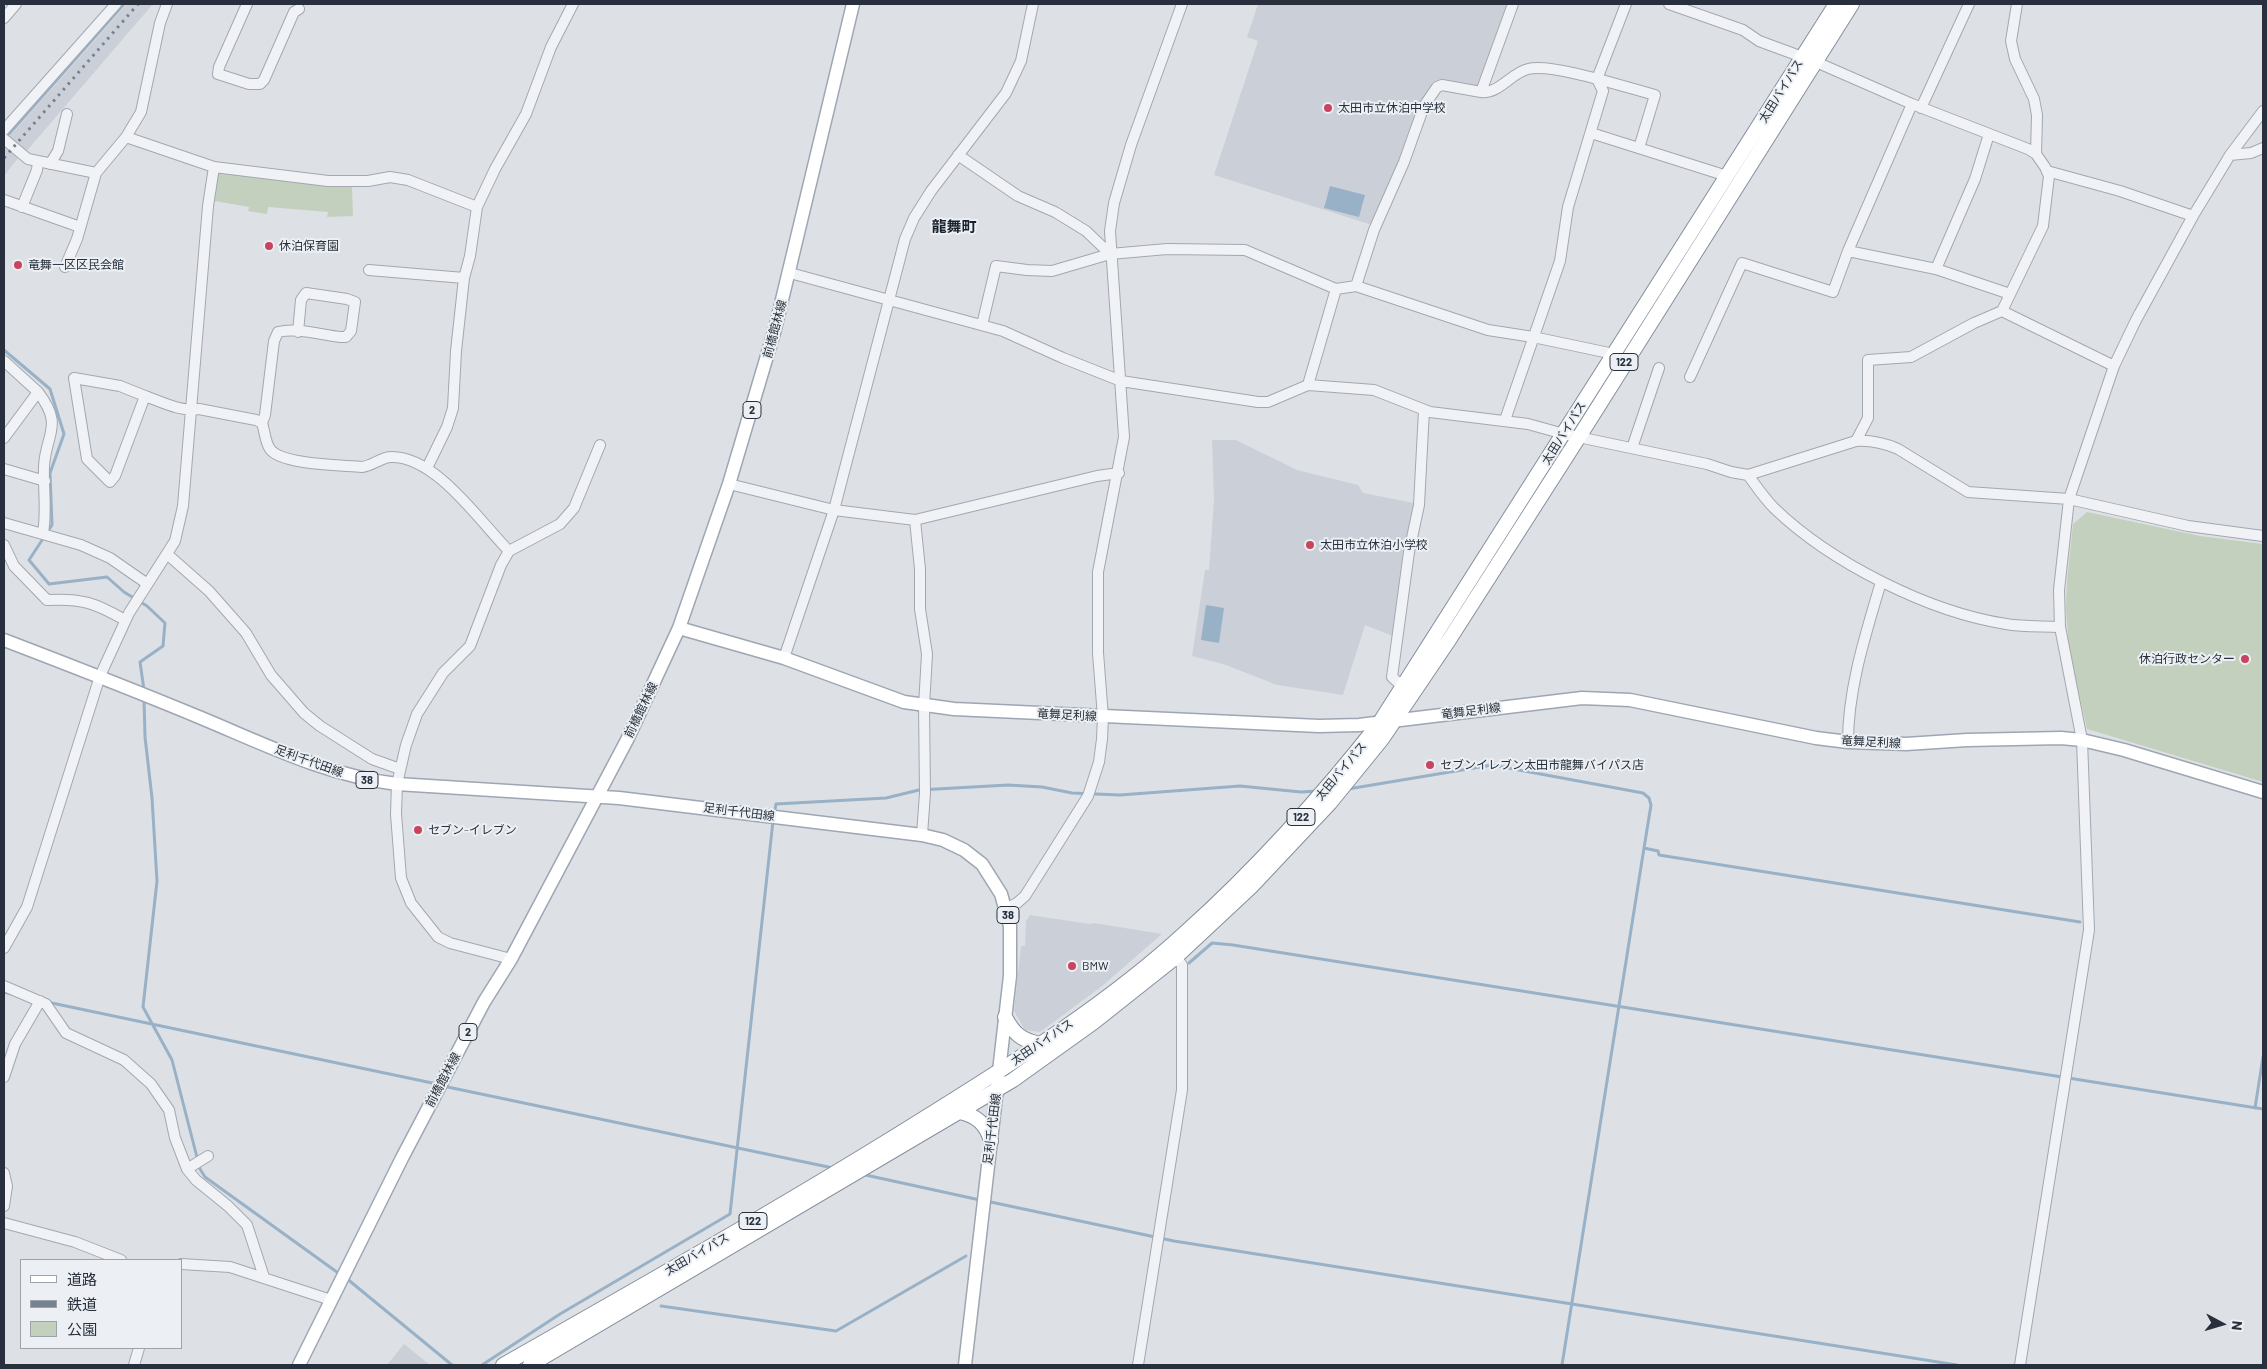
<!DOCTYPE html>
<html>
<head>
<meta charset="utf-8">
<style>
	body { margin:0 }
	#map { position:relative; width:2267px; height:1369px; overflow:hidden; background:#dde1e6; font-family:Barlow,"Noto Sans JP",sans-serif }
	canvas { display:block }
	.frame { position:absolute; inset:0; border:5px solid #27303c; pointer-events:none }
	.legend { position:absolute; left:20px; top:1259px; width:162px; height:90px; box-sizing:border-box; background:#ecf0f4; border:1px solid #9da3aa; margin:0; padding:6px 9px; list-style:none; font-size:15px; color:#27303c }
	.legend li { display:flex; align-items:center; gap:10px; height:25px }
	.legend b { width:25px; border:1px solid #9da3aa }
	.north { position:absolute; left:2197px; top:1299px; width:50px; height:50px; -webkit-text-stroke:4px #ecf0f4; paint-order:stroke; rotate:96deg; font-size:14px; font-weight:700; line-height:20px; text-align:center; color:#27303c }
	.north::after { content:''; display:block; margin:auto; width:18px; height:22px; background:#27303c; clip-path:polygon(50% 0,100% 100%,50% 72%,0 100%) }
</style>
</head>
<body>
<div id="map">
<canvas width="2267" height="1369"></canvas>
<div class="frame"></div>
<ul class="legend">
<li><b style="height:6px;background:#fff"></b>道路</li>
<li><b style="height:6px;background:#77828f"></b>鉄道</li>
<li><b style="height:14px;background:#c4d0be"></b>公園</li>
</ul>
<div class="north">N</div>
</div>
<script>
const c = document.querySelector('canvas').getContext('2d');
c.lineJoin = 'round';
function fill(path, color) { c.fillStyle = color; c.fill(path, 'evenodd'); }
function stroke(path, color, width, dash) { c.strokeStyle = color; c.lineWidth = width; c.lineCap = dash ? 'butt' : 'round'; c.setLineDash(dash || []); c.stroke(path); }
function label(font, color, halo, rows, align = 'center') {
  c.font = font + ' Barlow,"Noto Sans JP",sans-serif'; c.lineWidth = 4; c.setLineDash([]); c.textBaseline = 'middle'; c.strokeStyle = halo; c.fillStyle = color; for (const [text, x, y, turn = 0] of rows) {
    c.save(); c.translate(x, y); c.rotate((+turn || 0) * Math.PI / 180); c.textAlign = isNaN(turn) ? turn : align; if (halo) c.strokeText(text, 0, 0); c.fillText(text, 0, 0); c.restore();
  }
}
fill(new Path2D(`
	M127,4H163L162,6L153,4L25,153L9,138L10,136Z
	M1258,4H1508L1478,87L1433,82L1411,129L1400,160L1372,225L1214,175L1258,41L1247,37Z
	M4,146L18,158L4,176Z
	M1212,440H1236L1297,470L1358,485L1363,493L1414,503L1395,637L1365,625L1343,695L1277,685L1226,665L1192,656L1205,570H1209L1214,500Z
	M1030,915L1090,924L1094,923L1162,934L1101,987L1040,1032L1025,1030L1014,1011L1021,946H1025L1026,921Z
	M404,1344L430,1365H387Z`), '#cbd0d8');
fill(new Path2D(`
	M217,172L352,185L353,216L327,217L328,212L268,207L267,214L248,211L249,207L215,201Z
	M2087,512L2200,536L2263,544V782L2087,729C2080,695 2069,659 2067,624C2064,591 2070,557 2073,524Z`), '#c4d0be');
fill(new Path2D(`
	M1330,186L1365,195L1359,217L1324,208Z
	M1206,605L1224,608L1219,643L1201,640Z`), '#99b1c6');
stroke(new Path2D(`
	M9,134L124,4
	M4,350L50,389L64,434L50,473L52,525L29,560L49,584L107,577L124,592L147,606L165,623L163,646L140,662L144,690
	M144,699L145,737L152,798L157,881L143,1007L172,1060L200,1169L205,1177L341,1275
	M1348,789L1492,765L1643,793L1649,798L1651,805L1644,848L1562,1365
	M774,815L776,804L886,798L919,790L1008,785L1042,787L1072,793L1120,795L1240,786L1301,792L1317,791
	M1644,848L1658,851L1659,855L2080,922
	M1189,963L1212,943L1233,945L2263,1109
	M4,992L12,994
	M47,1002L437,1084
	M443,1086L833,1168
	M2255,1108L2263,1057
	M861,1174L980,1200
	M986,1201L1174,1241L1957,1365
	M346,1278L452,1365
	M661,1306L836,1331L966,1256
	M482,1365L560,1314L730,1214L773,821`), '#99b1c6', 3);
const minor = new Path2D(`
	M247,4L219,67L218,74L249,84H260L264,80L294,12L299,9
	M1669,4L1743,30L1759,41L1816,62L1912,104L2028,149L2036,154L2045,167L2049,176L2043,226L2002,311L1974,323L1911,357L1868,360V418L1856,441
	M2017,4L2011,41L2015,59L2034,99L2037,115L2036,154
	M4,18L16,4
	M1481,92C1499,94 1511,73 1528,69C1553,63 1628,88 1655,95L1639,148
	M1921,108L1969,4
	M4,130L116,4
	M1591,133L1727,176
	M126,137L214,167L328,181H368L390,177L408,180L477,207
	M4,139L28,159L96,173
	M958,155L1018,196L1055,212L1086,231L1110,254
	M2230,155L2251,153L2263,148
	M50,164L58,151L67,114
	M2047,171L2120,191L2193,216
	M4,200L80,227
	M22,207L37,170L38,161
	M1848,251L1936,269L2010,294
	M65,267L77,239L96,173L126,137L141,112L160,23L167,4
	M1936,269L1975,179L1989,134
	M369,270L464,278
	M790,273L1003,331L1063,358L1121,381L1258,402H1268L1308,385L1374,390L1430,412L1528,424L1564,434L1707,464L1731,472L1748,475L1856,441C1871,440 1884,443 1898,449L1968,492L2069,499L2188,526L2263,536
	M1356,286L1374,230L1404,162L1424,106L1437,87L1442,85L1481,92L1513,4
	M2002,311L2114,366
	M982,325L996,266L1027,270L1052,271L1110,254L1167,249L1245,250L1336,289
	M4,361L38,392L4,438
	M1690,377L1742,263L1833,292L1848,251L1912,104
	M1308,385L1336,289L1356,286L1488,330L1533,337L1614,354
	M38,392C64,426 46,433 44,466C43,489 47,510 43,533
	M145,396L120,386L74,378L87,459L110,482L115,476L145,396C162,402 180,412 199,409L256,420L262,423C265,432 265,442 270,449C281,465 343,465 362,467C372,466 382,457 391,457C436,456 480,522 509,551
	M1505,420L1560,261L1568,207L1603,91L1597,79L1626,4
	M262,423L265,415L274,341L278,332C297,327 321,335 341,337H346L351,331L355,302L347,299L306,293L301,300L298,332
	M1632,448L1659,368
	M427,468L447,427L453,408L456,351L464,278L470,256L477,207L495,169L526,114L551,47L573,4
	M4,469L45,481
	M1748,475C1756,486 1764,498 1774,508C1831,563 1929,612 2006,624C2023,627 2042,626 2060,627
	M729,484L834,510L915,520L1097,476L1119,473
	M915,520L920,569V609L927,654L924,706L925,793L922,835
	M4,523L81,545L110,558L146,583
	M4,545L14,566L47,600C82,598 95,603 125,620
	M167,554L209,591L246,633L271,675L304,713L320,726L372,759L400,769
	M784,658L834,510L905,239L914,218L931,191L1006,93L1021,61L1033,4
	M1402,686L1392,677L1409,552L1419,505L1424,410
	M1848,742C1848,688 1866,633 1881,582
	M1007,908L1017,903L1025,896L1088,796L1099,762L1102,739L1103,717L1098,653V572L1124,437L1110,231L1114,203L1131,145L1182,4
	M4,948L27,907L100,676L129,613L175,541L183,506L208,206L214,167
	M511,959L450,943L438,937L411,903L401,878L396,814L397,784L406,745L417,714L443,673L470,646L501,565L509,551L560,524L574,508L600,445
	M4,986L46,1004L66,1033L124,1060L151,1084L169,1110L175,1138L187,1169L196,1180L228,1206L247,1225L264,1277
	M4,1077L15,1044L40,1001
	M187,1169L208,1156
	M4,1173L7,1186L4,1206
	M4,1223L75,1242L121,1260
	M181,1264L230,1267L331,1300
	M134,1365L139,1348
	M1138,1365L1182,1090V965L1176,957
	M2020,1365L2089,930L2082,740L2060,627L2059,590L2069,499L2114,366L2136,320L2193,216L2230,155L2263,111`);
const major = new Path2D(`
	M679,628L784,658L904,702L954,709L1319,726L1359,725L1582,698L1630,700L1816,738L1848,742L1906,744L1967,740L2061,738L2082,740L2124,750L2263,792
	M4,640C72,666 139,692 206,720C268,746 329,776 397,784L619,798L922,835L943,840L964,850L982,864L1001,894L1010,926V976L965,1365
	M299,1365L402,1158L484,1002L511,959L627,740L679,628L729,484L775,329L853,4`);
const highway = new Path2D(`
	M1005,1017C1014,1034 1021,1040 1040,1044
	M960,1112C977,1116 986,1124 991,1141
	M503,1365C647,1283 791,1202 931,1114C1019,1059 1109,1003 1186,932C1257,868 1321,797 1380,722L1836,4
	M530,1365L1013,1080L1094,1022L1176,957L1251,887L1330,803L1382,739L1449,640L1579,437L1852,4`);
stroke(minor, '#a3a8b0', 12);
stroke(major, '#9da6b2', 15);
stroke(highway, '#858f9d', 16);
stroke(minor, '#f0f2f5', 10);
stroke(major, '#fff', 12);
stroke(highway, '#fff', 14);
stroke(new Path2D(`
	M4,158L138,4`), '#77828f', 3, [2.5, 5]);
for (const [x, y, r, color] of [
	[1328,108,5,"#c9445f"],
	[269,246,5,"#c9445f"],
	[18,265,5,"#c9445f"],
	[1310,545,5,"#c9445f"],
	[2245,659,5,"#c9445f"],
	[1430,765,5,"#c9445f"],
	[418,830,5,"#c9445f"],
	[1072,966,5,"#c9445f"]
]) { const dot = new Path2D(); dot.arc(x, y, r, 0, 2 * Math.PI); c.fillStyle = color; c.fill(dot); stroke(dot, '#ecf0f4', 2); }
for (const [x, y, w] of [
	[1624,362,28],
	[752,410,18],
	[367,780,22],
	[1301,817,28],
	[1008,915,22],
	[468,1032,18],
	[753,1221,28]
]) { const box = new Path2D(); box.roundRect(x - w / 2, y - 8.5, w, 17, 4); c.fillStyle = '#ecf0f4'; c.fill(box); stroke(box, '#27303c', 1); }
label('bold 11px', '#27303c', null, [
	["122",1624,362],
	["2",752,410],
	["38",367,780],
	["122",1301,817],
	["38",1008,915],
	["2",468,1032],
	["122",753,1221]
]);
label('12px', '#27303c', '#ecf0f4', [
	["太田バイパス",1781,91,-58],
	["前橋館林線",775,329,-75],
	["太田バイパス",1564,433,-58],
	["前橋館林線",641,710,-64],
	["竜舞足利線",1471,711,-7],
	["竜舞足利線",1067,715,3],
	["竜舞足利線",1871,742,3],
	["足利千代田線",309,761,20],
	["太田バイパス",1341,771,-50],
	["足利千代田線",739,812,7],
	["太田バイパス",1042,1042,-34],
	["前橋館林線",443,1080,-62],
	["足利千代田線",992,1129,-83],
	["太田バイパス",697,1254,-30]
]);
label('12px', '#27303c', '#ecf0f4', [
	["太田市立休泊中学校",1338,108],
	["休泊保育園",279,246],
	["竜舞一区区民会館",28,265],
	["太田市立休泊小学校",1320,545],
	["休泊行政センター",2235,659,"right"],
	["セブンイレブン太田市龍舞バイパス店",1440,765],
	["セブン-イレブン",428,830],
	["BMW",1082,966]
], 'left');
label('bold 15px', '#19212d', '#ecf0f4', [
	["龍舞町",954,227]
]);
</script>
</body>
</html>
